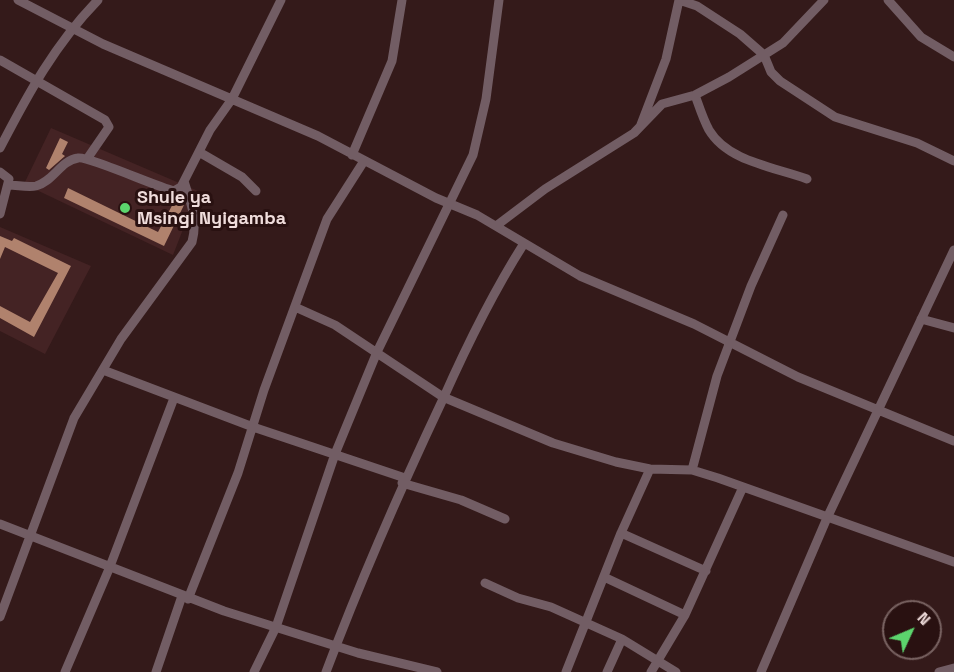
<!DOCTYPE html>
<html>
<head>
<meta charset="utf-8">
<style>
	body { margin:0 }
	#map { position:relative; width:954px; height:672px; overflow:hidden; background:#341a1a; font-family:"Space Grotesk",sans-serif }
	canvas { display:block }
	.north { position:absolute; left:882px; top:600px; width:60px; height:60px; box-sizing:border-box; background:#291111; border:2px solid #796362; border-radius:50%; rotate:46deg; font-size:16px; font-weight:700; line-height:24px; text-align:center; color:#f0dddc }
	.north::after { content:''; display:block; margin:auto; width:21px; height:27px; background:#5cd56d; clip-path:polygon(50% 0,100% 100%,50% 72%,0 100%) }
</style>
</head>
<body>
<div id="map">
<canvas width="954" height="672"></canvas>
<div class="north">N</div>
</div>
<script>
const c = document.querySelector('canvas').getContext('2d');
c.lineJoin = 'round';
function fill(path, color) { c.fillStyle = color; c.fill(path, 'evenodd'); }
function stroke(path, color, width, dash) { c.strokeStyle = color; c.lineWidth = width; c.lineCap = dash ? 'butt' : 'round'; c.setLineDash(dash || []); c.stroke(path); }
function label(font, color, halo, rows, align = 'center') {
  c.font = font + ' "Space Grotesk",sans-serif'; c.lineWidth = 6; c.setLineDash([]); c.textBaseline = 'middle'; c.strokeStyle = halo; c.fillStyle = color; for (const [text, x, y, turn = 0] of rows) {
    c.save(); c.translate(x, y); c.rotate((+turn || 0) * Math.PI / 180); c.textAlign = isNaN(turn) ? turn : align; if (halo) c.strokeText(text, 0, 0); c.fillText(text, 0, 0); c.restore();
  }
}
fill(new Path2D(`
	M51,128L198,191L173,255L24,184Z
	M0,227L91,266L45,354L0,331Z`), '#442324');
fill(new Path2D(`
	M60,138L68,142L62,154L65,156L49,170L46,168Z
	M68,188L158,232L176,198L181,195L184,205L164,246L64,198Z
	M0,236L12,241L14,238L71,266L34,337L0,318V306L30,322L58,273L5,247L0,259Z`), '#b0826d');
stroke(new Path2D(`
	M18,0L103,44L318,136L436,198L477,215L580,276L694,324L798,377L954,441
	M888,0L921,37L954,57
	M0,60L105,120L109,127L87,159
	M695,95C699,106 703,119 709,130C728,162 775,167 807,179
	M640,127L666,59L679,0L697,6L740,34L764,55L771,72L780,81L835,117L917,143L954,161
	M0,148C28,94 55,44 98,0
	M199,152L242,177L256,191
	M352,155L392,61L402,0
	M0,172L9,179L0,214
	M9,185C17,185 28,188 36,186C54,181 60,161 78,158C88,156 157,187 174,191L181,187L210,130L232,99L281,0
	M496,226L545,189L634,133L662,104L695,95L729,77L783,43L824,0
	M295,307L335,325L443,397L553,443L616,462L650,469L692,470L718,478L954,562
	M921,319L954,328
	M103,370L253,427L405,478
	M692,470L717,376L751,286L783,215
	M402,483L461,500L505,519
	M0,524L224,611L358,653L437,672
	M621,533L706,571
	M604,577L685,615
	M485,583L518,598L551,607L622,639L676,672
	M188,599L238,473L264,390L327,219L364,161
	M0,617L74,418L121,339L192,242C198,219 191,204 184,181
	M65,672L109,569L174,398
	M156,672L182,596
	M254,672L276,627L335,454L377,352L473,155L486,99L499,0
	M326,672C361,579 401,488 443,399C467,345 492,294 523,245
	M566,672L621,533L650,469
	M607,672L622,639
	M651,672L685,615L743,487
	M761,672L827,518L954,250
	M939,672L954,668`), '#725d64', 9);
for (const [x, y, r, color] of [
	[125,208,6,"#5cd56d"]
]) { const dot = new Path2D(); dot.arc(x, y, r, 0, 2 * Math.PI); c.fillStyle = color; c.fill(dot); stroke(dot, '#291111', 2); }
label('bold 18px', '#f0dddc', '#291111', [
	["Shule ya",137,198],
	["Msingi Nyigamba",137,219]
], 'left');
</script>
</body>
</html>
